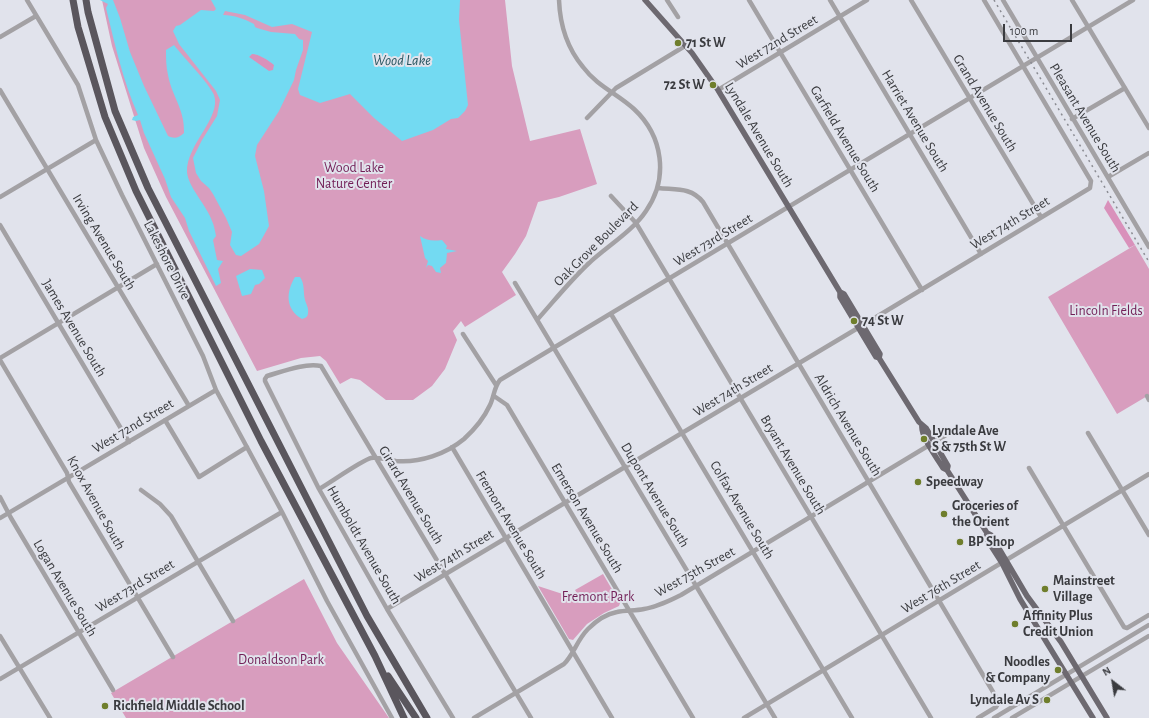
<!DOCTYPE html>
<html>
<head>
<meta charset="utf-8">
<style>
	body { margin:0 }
	#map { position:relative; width:1149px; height:718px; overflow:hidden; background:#e1e3ec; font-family:"Alegreya Sans",sans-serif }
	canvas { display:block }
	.north { position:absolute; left:1093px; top:662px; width:40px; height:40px; -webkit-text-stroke:3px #e1e3ec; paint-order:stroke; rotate:329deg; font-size:11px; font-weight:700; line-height:16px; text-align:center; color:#3a3b3f }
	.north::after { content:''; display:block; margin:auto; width:14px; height:18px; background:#3a3b3f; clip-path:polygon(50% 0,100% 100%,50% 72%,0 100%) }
	.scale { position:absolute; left:1003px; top:24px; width:69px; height:18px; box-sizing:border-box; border:2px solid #3a3b3f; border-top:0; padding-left:5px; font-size:12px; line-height:14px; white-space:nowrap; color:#3a3b3f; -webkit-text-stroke:3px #e1e3ec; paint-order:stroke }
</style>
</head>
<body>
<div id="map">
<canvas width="1149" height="718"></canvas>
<div class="north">N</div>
<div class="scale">100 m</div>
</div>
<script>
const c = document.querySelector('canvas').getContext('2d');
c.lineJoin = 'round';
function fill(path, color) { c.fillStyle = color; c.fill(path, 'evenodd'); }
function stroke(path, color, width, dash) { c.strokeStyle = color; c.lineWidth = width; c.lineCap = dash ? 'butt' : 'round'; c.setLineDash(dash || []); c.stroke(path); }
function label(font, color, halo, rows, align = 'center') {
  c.font = font + ' "Alegreya Sans",sans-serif'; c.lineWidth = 4; c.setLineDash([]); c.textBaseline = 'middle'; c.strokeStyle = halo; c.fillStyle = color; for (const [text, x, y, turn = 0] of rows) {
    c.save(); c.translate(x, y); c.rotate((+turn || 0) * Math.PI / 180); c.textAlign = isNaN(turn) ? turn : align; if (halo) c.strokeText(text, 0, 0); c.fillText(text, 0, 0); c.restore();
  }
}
fill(new Path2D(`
	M102,0H505L512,66L530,141L580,129L597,184L559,197L538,202L526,236L515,254L502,272L516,295L465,327L461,321L453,331L457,340L445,369L432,386L413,400H386L360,380L351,378L340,384L326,361L320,356L301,358L257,371L166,197L144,148L112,46Z
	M1135,245L1149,269V395L1117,414L1048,297Z
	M603,574L620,603L619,606L604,613L587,624L573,640L569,639L538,586L581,600L575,590Z
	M304,579L337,643L389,718H126L111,693Z`), '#d89dbe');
fill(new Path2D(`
	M252,54C259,54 268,60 274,65L273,70L269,71L249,57Z
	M1108,200L1135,245L1129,248L1104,208Z`), '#d991bb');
fill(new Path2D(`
	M100,0H113L120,18L130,52L144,86L168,136C174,139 179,138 184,133C185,109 172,97 168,75C166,67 166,58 166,50L174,45C183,57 209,83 214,95C222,117 186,145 187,172C188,187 207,206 212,221C214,225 215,231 216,236L213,240L217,260L223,261L218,269L221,283L216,286L189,231L185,218L171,197L165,179L144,133L140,120L136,121L132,120L133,117L138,115C123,81 115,45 106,8L108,4Z
	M211,0H460L459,20L468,105L465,111L458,118L451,119L433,130L402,141L374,118L350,94L320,103L300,95L298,89L312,32L292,24L272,27L245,15L225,11L223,15C234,15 245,19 254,24L255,27L257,28L271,32L295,34L299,39L303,40V50L296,70L294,80L279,111L257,145L255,156L264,191L269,226L259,244L241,256L236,255L230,245L232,232L226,218L213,194L209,188L201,181L196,173L193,158L202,140L217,116L220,100L216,91L179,44L173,31L176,26L180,25L201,10L214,11L216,9ZM252,54C259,54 268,60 274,65L273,70L269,71L249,57Z
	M420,236C427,241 433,241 442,240L447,246L446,249L457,251L447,253L446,263L440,268L441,273L436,272L432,266L428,265L426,268L428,261L425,258Z
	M250,269L262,270L265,278L259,284L255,285L251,294L242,296L236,276Z
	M295,277H300C305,284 303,292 305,300C306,304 309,308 308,313C308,317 305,318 302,319C285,309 286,292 295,277Z`), '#73daf2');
stroke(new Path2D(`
	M27,0L78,85L96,140L122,195L203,356L216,390L282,512L327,601L392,718
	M667,0L678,17
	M749,0L922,290
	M830,0L981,254
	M911,0L1041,217
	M1003,0L1149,247
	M1072,0L1149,128
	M0,37L36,16
	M0,90L189,406
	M718,90L867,0
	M587,118L616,88L685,46
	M1072,119L1125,88
	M1108,177L1149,153
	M658,188C676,190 691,187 703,202L999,702L996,707L978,718
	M611,196L636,223L931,718
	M0,197L96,140
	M0,225L129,442
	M515,283L775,718
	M611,314L852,718
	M537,320C554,301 570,281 588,264C606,247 633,231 646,211C669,178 663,136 634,109C618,94 597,86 583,67C567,48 560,25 559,0
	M463,334L496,385
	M0,358L157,264
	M0,360L67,473L69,482L173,657
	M494,396L507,405L693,718
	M1147,396L1149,400
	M165,420L199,477L247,447
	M1088,433L1149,535
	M452,447L612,718
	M1029,468L1124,627L1127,628L1149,615
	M319,489C328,484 364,459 371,458C379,457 388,460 396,461C420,463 446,454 464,439C475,429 484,418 490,405C494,397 494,387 500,380L1133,0
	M141,490L160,504L171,516L233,621
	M0,497L11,518L113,690
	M0,518L216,390
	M387,609L863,325L1090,188L1091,181L984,0
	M0,636L50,718
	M0,679L282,512
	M453,718L387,609L319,489L265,381V379L267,376C284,371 304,363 321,366L531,718
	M474,718L564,664C574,654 577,640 588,629C595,622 606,614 617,612C626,610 635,611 644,609C657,607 669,601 681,595L946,435
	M744,718L1149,474
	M994,718L1149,625
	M1012,718L1149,636`), '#a3a1a4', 4.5);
stroke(new Path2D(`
	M645,0L692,53L718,90L840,292V297L876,357L879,358L919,422L926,428L948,466L947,470L987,533L991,535L1027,596L1061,642L1107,718
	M840,292L844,294L880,354L879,358
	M922,425C920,436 937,458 943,468L947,470
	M987,533L986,538L1002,563L1020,599L1093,718`), '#6d6970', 5.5);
stroke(new Path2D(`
	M73,0L78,27L105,117L136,191L261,441L375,656L404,718
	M86,0L88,12L115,111L148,188L367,616L427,718
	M388,676L416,718`), '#5a565d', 7);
stroke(new Path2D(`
	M994,0L1149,262`), '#8a8b92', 1.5, [2, 4]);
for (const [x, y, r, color] of [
	[678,43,4,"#6f7e2c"],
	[713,85,4,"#6f7e2c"],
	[854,321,4,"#6f7e2c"],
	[924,439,4,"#6f7e2c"],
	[918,482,4,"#6f7e2c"],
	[944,514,4,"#6f7e2c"],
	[960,542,4,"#6f7e2c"],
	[1045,589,4,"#6f7e2c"],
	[1015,624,4,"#6f7e2c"],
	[1058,670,4,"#6f7e2c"],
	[1047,700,4,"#6f7e2c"],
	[105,706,4,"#6f7e2c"]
]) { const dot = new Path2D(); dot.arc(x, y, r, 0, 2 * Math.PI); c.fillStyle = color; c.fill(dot); stroke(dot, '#e1e3ec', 1.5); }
label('14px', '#3a3b3f', '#e1e3ec', [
	["West 72nd Street",777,42,-31],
	["Grand Avenue South",985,103,59],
	["Pleasant Avenue South",1085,118,59],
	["Harriet Avenue South",915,121,59],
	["Lyndale Avenue South",759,135,59],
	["Garfield Avenue South",845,139,59],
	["West 74th Street",1010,223,-31],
	["West 73rd Street",713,240,-31],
	["Irving Avenue South",104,242,59],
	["Oak Grove Boulevard",596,244,-45],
	["Lakeshore Drive",167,260,63],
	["James Avenue South",74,328,59],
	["West 74th Street",733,390,-31],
	["Aldrich Avenue South",848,425,59],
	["West 72nd Street",133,426,-31],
	["Bryant Avenue South",793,465,59],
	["Girard Avenue South",411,495,59],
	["Dupont Avenue South",655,495,59],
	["Knox Avenue South",96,503,61],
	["Colfax Avenue South",742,510,59],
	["Emerson Avenue South",587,518,59],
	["Fremont Avenue South",511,525,59],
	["Humboldt Avenue South",364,545,60],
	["West 74th Street",454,556,-31],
	["West 75th Street",695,572,-29],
	["West 73rd Street",135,586,-31],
	["West 76th Street",941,587,-31],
	["Logan Avenue South",65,588,59]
]);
label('bold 14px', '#3a3b3f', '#e1e3ec', [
	["71 St W",686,43],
	["72 St W",705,85,"right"],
	["74 St W",862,321],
	["Lyndale Ave",932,431],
	["S & 75th St W",932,447],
	["Speedway",926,482],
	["Groceries of",952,506],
	["the Orient",952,522],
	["BP Shop",968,542],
	["Mainstreet",1053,581],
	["Village",1053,597],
	["Affinity Plus",1023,616],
	["Credit Union",1023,632],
	["Noodles",1050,662,"right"],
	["& Company",1050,678,"right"],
	["Lyndale Av S",1039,700,"right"],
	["Richfield Middle School",113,706]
], 'left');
label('14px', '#721f57', '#e1e3ec', [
	["Wood Lake",354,168],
	["Nature Center",354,184],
	["Lincoln Fields",1106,311],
	["Fremont Park",598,597],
	["Donaldson Park",281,660]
]);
label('italic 15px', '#2a5762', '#e1e3ec', [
	["Wood Lake",402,60]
]);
</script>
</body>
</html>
